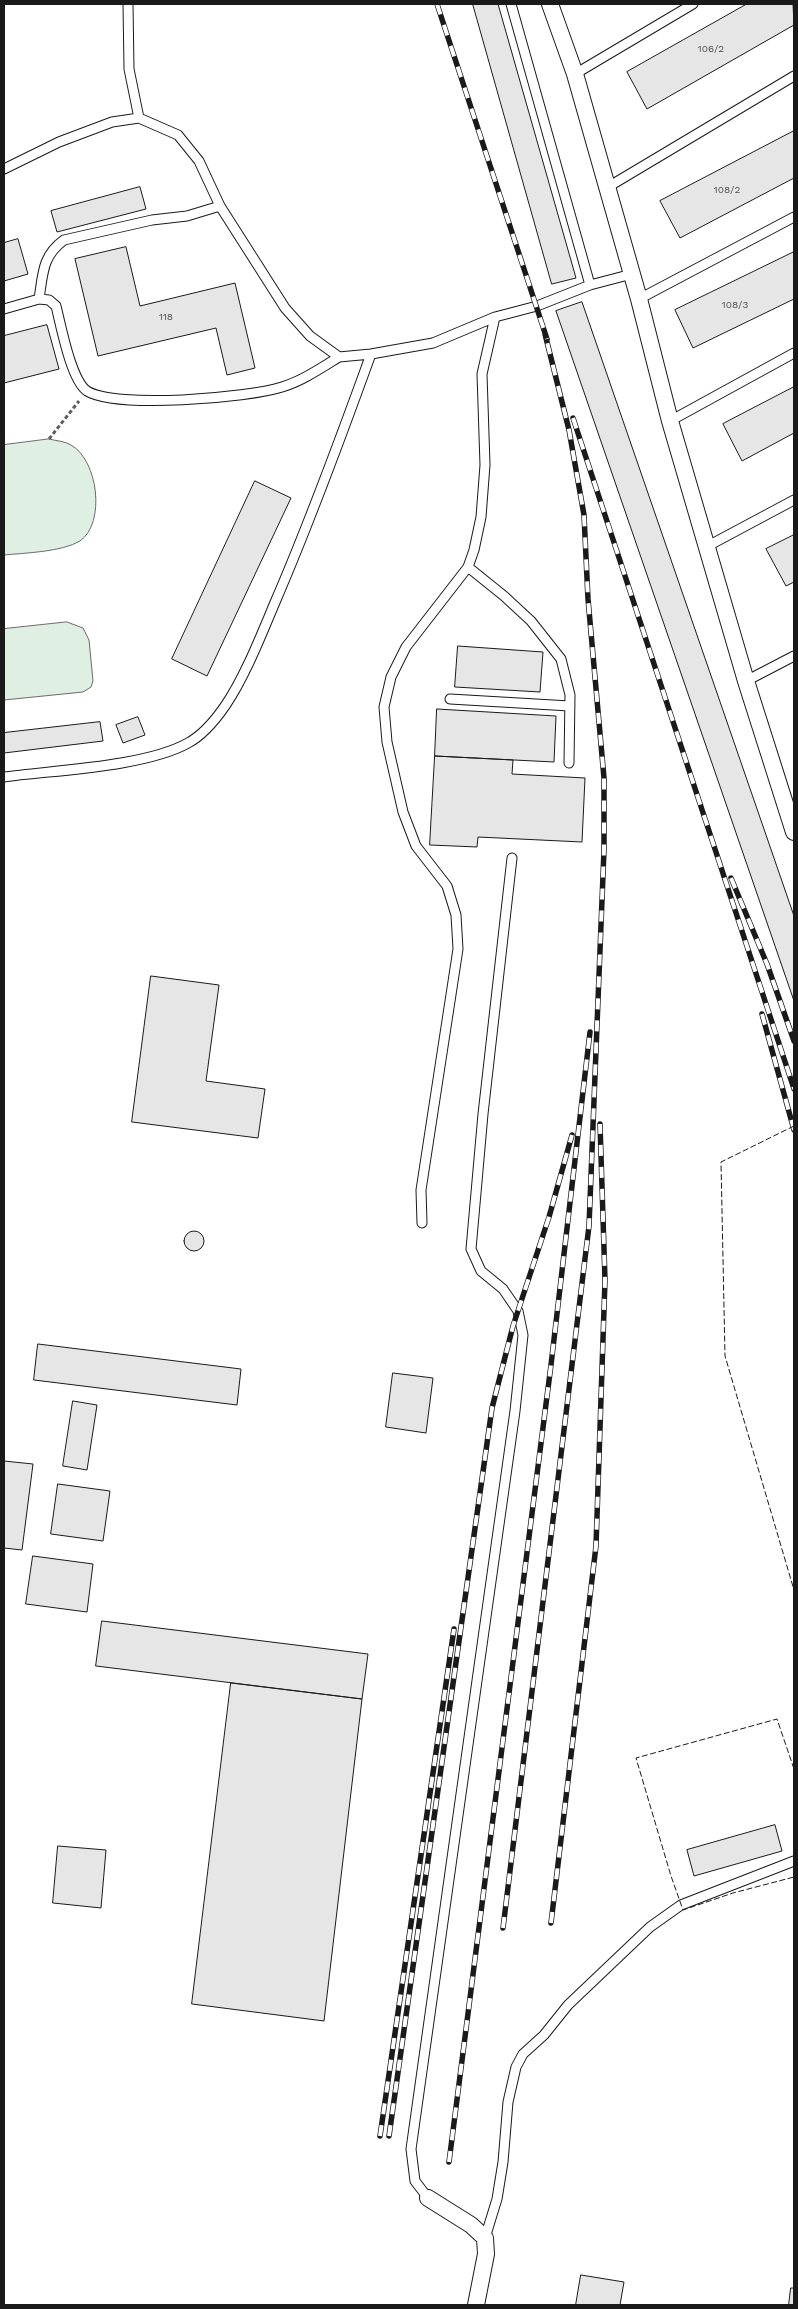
<!DOCTYPE html>
<html>
<head>
<meta charset="utf-8">
<style>
	body { margin:0 }
	#map { position:relative; width:798px; height:2309px; overflow:hidden; background:#fff; font-family:"Work Sans",sans-serif }
	canvas { display:block }
	.frame { position:absolute; inset:0; border:5px solid #1a1a1a; pointer-events:none }
</style>
</head>
<body>
<div id="map">
<canvas width="798" height="2309"></canvas>
<div class="frame"></div>
</div>
<script>
const c = document.querySelector('canvas').getContext('2d');
c.lineJoin = 'round';
function fill(path, color) { c.fillStyle = color; c.fill(path, 'evenodd'); }
function stroke(path, color, width, dash) { c.strokeStyle = color; c.lineWidth = width; c.lineCap = dash ? 'butt' : 'round'; c.setLineDash(dash || []); c.stroke(path); }
function label(font, color, halo, rows, align = 'center') {
  c.font = font + ' "Work Sans",sans-serif'; c.lineWidth = 4; c.setLineDash([]); c.textBaseline = 'middle'; c.strokeStyle = halo; c.fillStyle = color; for (const [text, x, y, turn = 0] of rows) {
    c.save(); c.translate(x, y); c.rotate((+turn || 0) * Math.PI / 180); c.textAlign = isNaN(turn) ? turn : align; if (halo) c.strokeText(text, 0, 0); c.fillText(text, 0, 0); c.restore();
  }
}
const green = new Path2D(`
	M49,439C56,441 65,441 71,445C98,460 106,523 80,541C62,552 24,553 4,555V445Z
	M67,622L83,628L89,640L93,681L91,687L83,692L4,700V629Z`);
fill(green, '#e0efe3');
stroke(green, '#6a6a6a', 1);
const building = new Path2D(`
	M473,4H498L576,278L552,284Z
	M747,4H793L794,25L647,109L627,72Z
	M794,131V178L680,238L660,201Z
	M140,187L146,209L57,232L51,211Z
	M18,239L28,274L4,281V243Z
	M126,247L140,306L235,283L255,368L227,375L216,328L98,356L75,259Z
	M794,252V299L693,348L675,310Z
	M582,302L794,916V1001L556,311Z
	M47,325L59,369L4,383V336Z
	M794,387V433L742,461L723,424Z
	M255,481L291,498L207,676L172,659Z
	M794,535V582L786,586L766,549Z
	M458,646L543,652L540,692L455,687Z
	M437,709L556,716L554,762L435,756Z
	M138,717L145,735L123,743L116,725Z
	M100,722L103,741L4,753V733Z
	M435,756L513,760L512,774L585,778L582,842L478,837L477,847L430,845Z
	M151,976L219,985L206,1081L265,1089L258,1138L132,1122Z
	M184 1241a10 10 0 1 1 20 0a10 10 0 1 1-20 0Z
	M38,1344L241,1369L237,1405L34,1380Z
	M393,1373L433,1378L426,1433L386,1427Z
	M73,1401L97,1405L87,1470L63,1466Z
	M4,1461L33,1464L22,1550L4,1548Z
	M58,1484L110,1491L103,1541L51,1534Z
	M33,1556L93,1564L87,1612L26,1604Z
	M102,1621L368,1654L362,1699L96,1666Z
	M231,1683L362,1699L324,2021L192,2004Z
	M775,1825L782,1851L694,1876L687,1850Z
	M58,1846L106,1850L101,1908L53,1903Z
	M581,2275L624,2282L620,2305H576Z
	M791,2288H794V2305H789Z`);
fill(building, '#e6e6e6');
stroke(building, '#1a1a1a', 1);
const service = new Path2D(`
	M128,4L129,69L139,118
	M511,4L590,285
	M575,74L693,4
	M4,169L59,142L112,122L139,118L178,135L199,161L220,206L285,308L310,336L339,357L371,354L433,343L495,317L537,306L590,285L632,274
	M608,187L794,76
	M39,299C43,274 42,256 64,240L152,220L187,216L220,206
	M639,299L794,217
	M4,309L39,299L49,300L56,306C61,326 71,380 87,391C116,409 248,398 282,387C302,381 321,368 339,357
	M670,421L794,353
	M706,547L794,500
	M468,567L504,596L531,621L561,659L570,695L569,763
	M746,681L794,656
	M450,699L570,706
	M4,777C55,770 145,767 188,743C203,735 216,719 225,706C245,677 262,633 276,600C311,519 341,437 371,354
	M422,1223L421,1190L458,949L456,915L447,886L416,846L403,812L387,742L384,707L391,677L406,647L468,567L474,550L481,517L485,465L482,374L495,317
	M428,2198L415,2181L411,2149L515,1411L523,1335L518,1311L503,1289L481,1271L471,1249L483,1114L512,858
	M485,2238L497,2199L503,2162L508,2102L516,2067L523,2054L544,2035L568,2005L650,1927L681,1905L794,1861`);
const minor = new Path2D(`
	M550,4L575,74L639,299L670,421L746,681L794,832
	M428,2198L471,2225L485,2238L486,2254L476,2305`);
stroke(service, '#1a1a1a', 11);
stroke(minor, '#1a1a1a', 18);
stroke(new Path2D(`
	M49,439L79,401`), '#5f5f5f', 3, [4, 2.5]);
stroke(service, '#fff', 9);
stroke(minor, '#fff', 16);
const rail = new Path2D(`
	M437,4L547,339
	M573,418L794,1089
	M731,878L767,964L794,1041
	M762,1014L794,1130
	M551,1923L596,1546L605,1280L600,1124
	M503,1928L589,1226L604,850V778L588,599L584,515L569,430L545,334
	M380,2136L454,1629
	M389,2136L492,1408L513,1326L549,1217L572,1135
	M449,2162L551,1365L590,1032`);
stroke(rail, '#1a1a1a', 5.5);
stroke(rail, '#fff', 4, [11]);
stroke(new Path2D(`
	M794,1126L721,1162L725,1356L794,1590
	M794,1769L777,1719L636,1758L671,1876L683,1910L733,1893L794,1877`), '#1a1a1a', 1, [6, 2.5]);
label('10px', '#4d4d4d', null, [
	["106/2",711,49],
	["108/2",727,190],
	["108/3",735,305],
	["118",166,317]
]);
</script>
</body>
</html>
